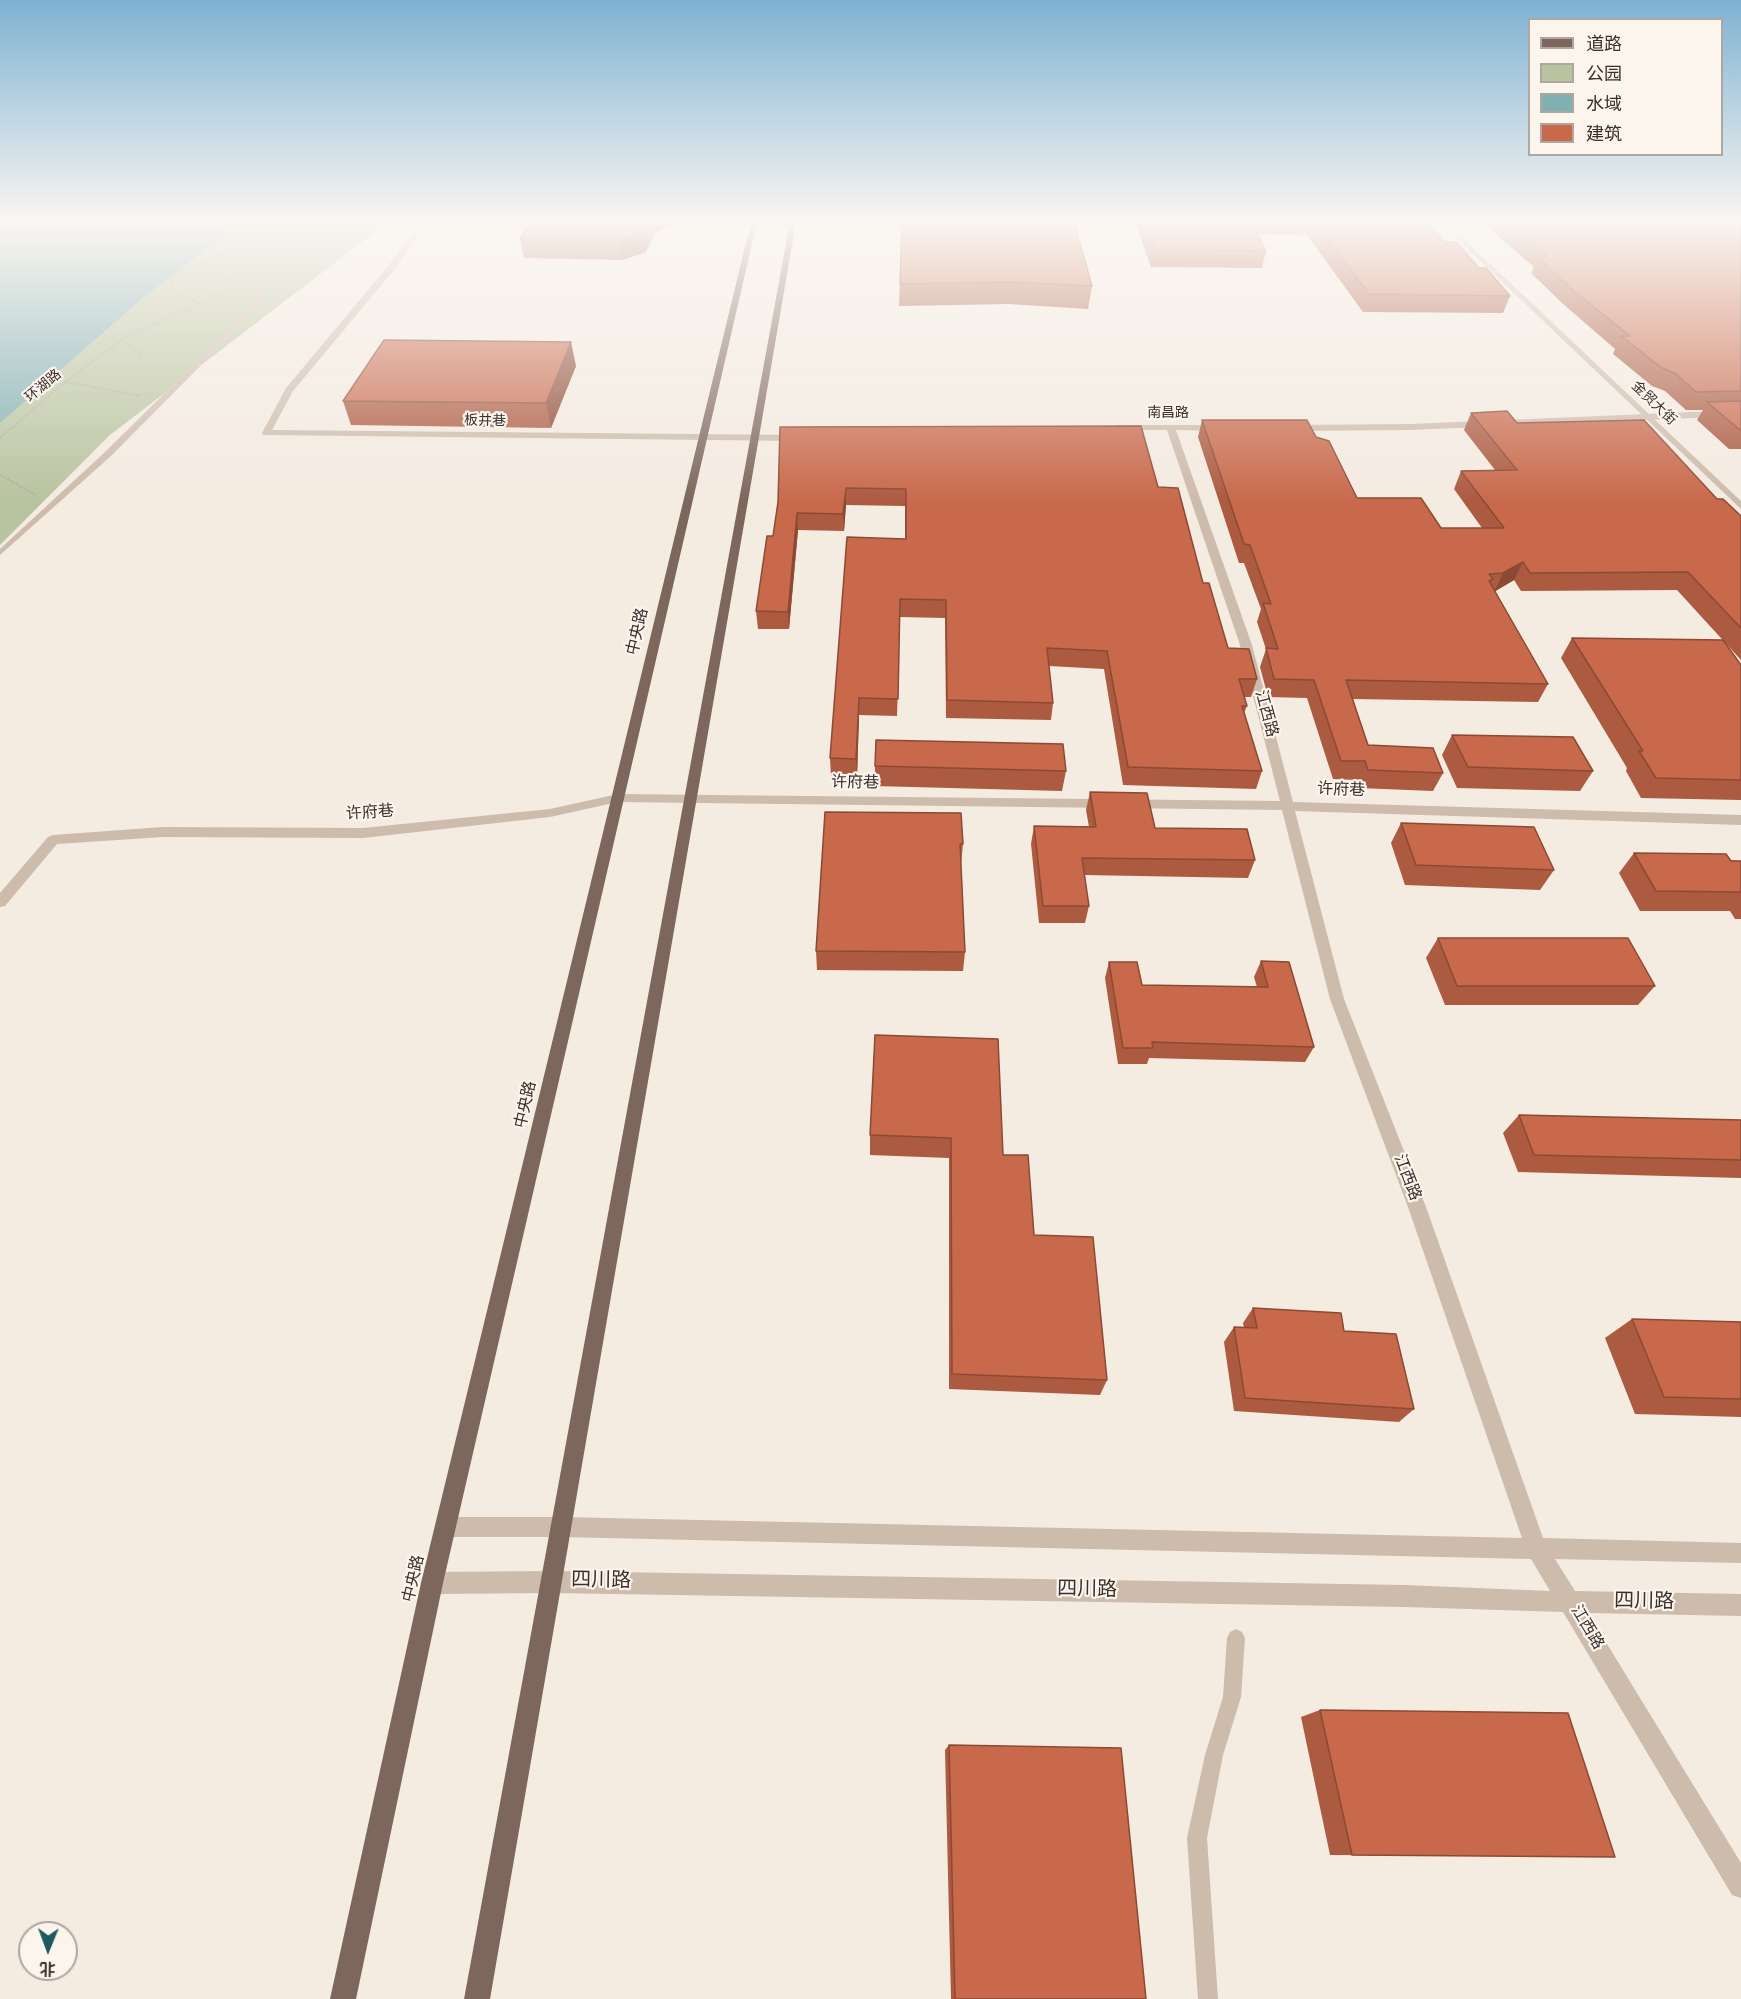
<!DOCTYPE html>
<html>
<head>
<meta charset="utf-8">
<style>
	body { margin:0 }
	#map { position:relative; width:1741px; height:1999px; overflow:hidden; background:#f4ebe1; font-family:Overpass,"Noto Sans SC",sans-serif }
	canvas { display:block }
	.legend { position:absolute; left:1528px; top:18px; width:195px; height:138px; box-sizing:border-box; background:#fbf5ee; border:2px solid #aea6a0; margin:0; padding:8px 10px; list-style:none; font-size:18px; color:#3b302b }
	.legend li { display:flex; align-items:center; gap:12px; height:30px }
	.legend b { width:30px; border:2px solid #aea6a0 }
	.north { position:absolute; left:18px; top:1921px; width:60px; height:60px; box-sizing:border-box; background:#fbf5ee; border:2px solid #aea6a0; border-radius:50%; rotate:181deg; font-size:16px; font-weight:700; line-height:24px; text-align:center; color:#3b302b }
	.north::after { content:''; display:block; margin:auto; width:21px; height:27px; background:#1f5a5e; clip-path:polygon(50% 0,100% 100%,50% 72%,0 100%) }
</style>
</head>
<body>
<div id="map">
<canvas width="1741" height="1999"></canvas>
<ul class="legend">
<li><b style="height:8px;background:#7d675c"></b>道路</li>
<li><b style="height:16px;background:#b8c4a0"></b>公园</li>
<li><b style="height:16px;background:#7fb0b2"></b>水域</li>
<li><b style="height:16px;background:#c8694b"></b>建筑</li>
</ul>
<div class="north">北</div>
</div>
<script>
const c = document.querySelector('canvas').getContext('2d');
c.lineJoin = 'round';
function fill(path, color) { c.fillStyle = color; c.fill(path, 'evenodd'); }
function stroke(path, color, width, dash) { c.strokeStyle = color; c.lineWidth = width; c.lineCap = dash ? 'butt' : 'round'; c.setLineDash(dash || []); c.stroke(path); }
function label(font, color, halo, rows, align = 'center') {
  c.font = font + ' Overpass,"Noto Sans SC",sans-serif'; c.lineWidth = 4.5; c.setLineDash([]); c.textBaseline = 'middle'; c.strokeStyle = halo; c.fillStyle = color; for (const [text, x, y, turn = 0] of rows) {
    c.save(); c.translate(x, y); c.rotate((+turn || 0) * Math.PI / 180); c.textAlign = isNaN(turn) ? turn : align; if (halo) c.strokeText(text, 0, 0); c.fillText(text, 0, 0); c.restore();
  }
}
fill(new Path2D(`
	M0,222H388L110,435L0,545Z`), '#b8c4a0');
fill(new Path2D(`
	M0,222H242L146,295L0,423Z`), '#7fb0b2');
stroke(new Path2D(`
	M199,303L180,295L171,283L177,273L219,256L250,235L273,233
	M122,340L142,356
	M65,382L141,396
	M0,438L65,382L122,340L224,291L250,235L260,222
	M0,475L36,495`), '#b9a596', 2, [1.5, 1.5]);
fill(new Path2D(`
	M294,222H300L257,309L111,456L0,555V549L105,452L252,307Z
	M1236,1629L1242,1632L1245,1638L1241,1697L1223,1755L1207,1838L1218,1999H1198L1187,1838L1205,1755L1223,1697L1227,1638L1230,1632Z`), '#cdbbac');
fill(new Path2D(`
	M421,222H427L394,270L293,391L272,430L799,435L804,438L799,441L263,435L262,433L286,388L388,266Z
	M1741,410V416L1410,430L1291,431L1287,428L1291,425L1410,424Z
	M1117,425H1219L1223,428L1219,431L1176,430L1252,645L1293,802L1741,815V825L1295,811L1344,999L1426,1207L1543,1538L1741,1543V1563L1555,1559L1575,1591L1741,1594V1616L1588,1613L1741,1863V1898L1732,1895L1563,1612L1405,1607L552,1593L432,1594L425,1590L421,1583L425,1576L432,1572L552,1571L1405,1585L1550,1591L1531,1559L561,1537H446L439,1534L436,1527L439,1520L446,1517H561L1522,1538L1408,1207L1330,999L1282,810L618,802L550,817L363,838L163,837L57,844L5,906L0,907V893L48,837L53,835L163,827L363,828L550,809L618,794L1280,801L1240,645L1167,430H1120L1117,429Z`), '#cdbbac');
fill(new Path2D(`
	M1439,222H1446L1741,501V509Z`), '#cdbbac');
fill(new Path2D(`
	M751,222H757L443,1583L356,1999H330L421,1583Z
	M790,222H796L490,1999H464Z`), '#7d675c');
fill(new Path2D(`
	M530,222H673L654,234L646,252L622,260L524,258L520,239Z
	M902,222L1092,286L1088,309L1008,304L899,306Z
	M1135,222H1426L1445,242L1479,268L1510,296L1503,313L1363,312L1307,235L1258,234L1266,251L1262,268L1151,267Z
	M1482,222H1741V449H1729L1697,420L1703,410H1686L1665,391L1652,386L1613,354L1615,349L1562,303L1531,273L1534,267Z
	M576,366L551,428L351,425L343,401Z
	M1471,413L1517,423L1717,499L1741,516V660L1677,590L1521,591L1514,580L1495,591L1548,684L1538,702L1353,699L1368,745L1443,773L1433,791L1359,788L1356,780L1333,779L1307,698L1268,697L1260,667L1266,649L1257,622L1261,609L1244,563H1239L1198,437L1202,420L1316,437L1357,498L1441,528H1482L1454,489L1461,471L1495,470L1464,430Z
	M780,427L1158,487L1203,583L1228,648L1257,679L1251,697H1244L1247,706L1244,713L1262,771L1256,789L1123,785L1104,669L1049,666L1053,703L1051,720L946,718L945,618L900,617L897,716L859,715L857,777L831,776L830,758L905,539V506L846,505L844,531L798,530L789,629H758L756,611L773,536L778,502Z
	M1572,638L1741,665V800L1641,798L1626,771L1627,768L1561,658Z
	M1452,735L1593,771L1580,791L1457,788L1442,755Z
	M875,766L1066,771L1062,791L875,786Z
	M1090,792L1155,828L1255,860L1248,878L1084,875L1089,906L1085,923H1039L1031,844L1034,826L1089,827L1086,810Z
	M825,812L963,844L961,864L965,952L963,971L817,970L816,951Z
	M1401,823L1554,870L1540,890L1405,885L1391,843Z
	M1634,853L1741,861V919H1735L1730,911H1640L1619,873Z
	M1438,938L1655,986L1638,1005H1445L1426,958Z
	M1261,961L1314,1047L1305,1062L1149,1058L1147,1064H1118L1105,978L1109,962L1142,985L1257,987L1254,977Z
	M875,1035L1003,1155L1034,1235L1107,1380L1100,1395L949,1389V1158L870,1155V1135Z
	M1519,1115L1741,1120V1178L1518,1172L1503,1133Z
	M1253,1308L1344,1331L1414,1409L1399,1422L1234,1411L1224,1342L1234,1327L1244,1328L1243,1323Z
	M1632,1319L1741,1322V1417L1635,1414L1605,1338Z
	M1320,1710L1615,1857L1330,1855L1301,1717Z
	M949,1745L1146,1999H951L945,1750Z`), '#ac5a40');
fill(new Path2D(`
	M649,222H673L654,234L646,252L622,260L619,240Z
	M571,342L576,366L551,428L546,403Z
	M846,488V505L844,531L843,514Z
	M797,513L798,530L789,629L788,612Z
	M1523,562L1514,580L1494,592L1503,573Z
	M859,698V715L857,777L856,759Z`), '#8c4a34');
const building = new Path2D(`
	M530,222H649L644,233L619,240L520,239Z
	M902,222H1074L1092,286L1010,282L900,284Z
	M1144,222H1251L1266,251L1154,249Z
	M1315,222H1426L1445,242H1456L1479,268H1486L1510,296L1369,294Z
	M1507,222H1741V391L1696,392L1675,373L1662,368L1621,336H1630L1569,287L1538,257L1548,256Z
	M384,340L571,342L546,403L343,401Z
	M1741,401V431L1707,402Z
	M1507,411L1517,423L1644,420L1717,499H1723L1741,516V628L1688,572L1530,573L1523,562L1503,573L1489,574L1493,579L1489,581L1548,684L1346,680L1368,745L1433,748L1443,773L1368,770L1365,761H1341L1314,680L1274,679L1266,648L1278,649L1263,603L1271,604L1250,545L1244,544L1202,420H1307L1316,437L1329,441L1357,498H1421L1441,528H1504L1461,471L1517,470L1471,413Z
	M1141,426L1158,487L1178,488L1203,583H1209L1228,648L1249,649L1257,679H1239L1247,706H1242L1262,771L1128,767L1107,651L1047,648L1053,703L947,700L946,600L900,599L898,699L859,698L856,759L830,758L847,537L906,539V489L846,488L843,514L797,513L788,612L756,611L767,536H773L778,502L780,427Z
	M1572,638L1723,640L1741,665V780L1656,778L1639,751H1643Z
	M1452,735L1573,737L1593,771L1468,767Z
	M876,740L1063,744L1066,771L875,766Z
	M1090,792L1147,793L1155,828L1247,829L1255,860L1082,858L1089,906H1043L1034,826L1096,827Z
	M825,812L961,813L963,844H960L965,952L816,951Z
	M1401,823L1534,827L1554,870L1416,865Z
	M1634,853L1726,854L1731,861H1741V892L1656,891Z
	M1438,938H1628L1655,986H1457Z
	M1261,961L1289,962L1314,1047L1152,1042L1153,1048H1123L1109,962H1137L1142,985L1268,987Z
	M875,1035L998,1039L1003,1155H1028L1034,1235L1093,1237L1107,1380L952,1374L951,1138L870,1135Z
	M1519,1115L1741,1120V1160L1534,1155Z
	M1253,1308L1341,1313L1344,1331L1396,1334L1414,1409L1245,1398L1234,1327L1257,1328Z
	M1632,1319L1741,1322V1399L1664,1397Z
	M1320,1710L1568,1713L1615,1857L1352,1855Z
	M949,1745L1121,1748L1146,1999H955Z`);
fill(building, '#c8694b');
stroke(building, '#8c4a34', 1.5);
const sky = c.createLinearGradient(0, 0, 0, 502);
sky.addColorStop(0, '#7eb2d2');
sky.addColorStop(0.44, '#faf6f2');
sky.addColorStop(1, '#faf6f200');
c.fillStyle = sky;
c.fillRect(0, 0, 1741, 502);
label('14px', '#3b302b', '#fbf5ee', [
	["环湖路",44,387,-40],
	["金贸大街",1653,404,44],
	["南昌路",1168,414],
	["板井巷",485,422,1]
]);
label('16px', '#3b302b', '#fbf5ee', [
	["中央路",639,632,-77],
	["江西路",1265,714,75],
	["许府巷",855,784,1],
	["许府巷",1341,791,2],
	["许府巷",370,814,-4],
	["中央路",527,1105,-77],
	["江西路",1406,1178,69],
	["中央路",415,1579,-77],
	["江西路",1586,1628,59]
]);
label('20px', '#3b302b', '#fbf5ee', [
	["四川路",601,1582,1],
	["四川路",1087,1591,1],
	["四川路",1644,1603,1]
]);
</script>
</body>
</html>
